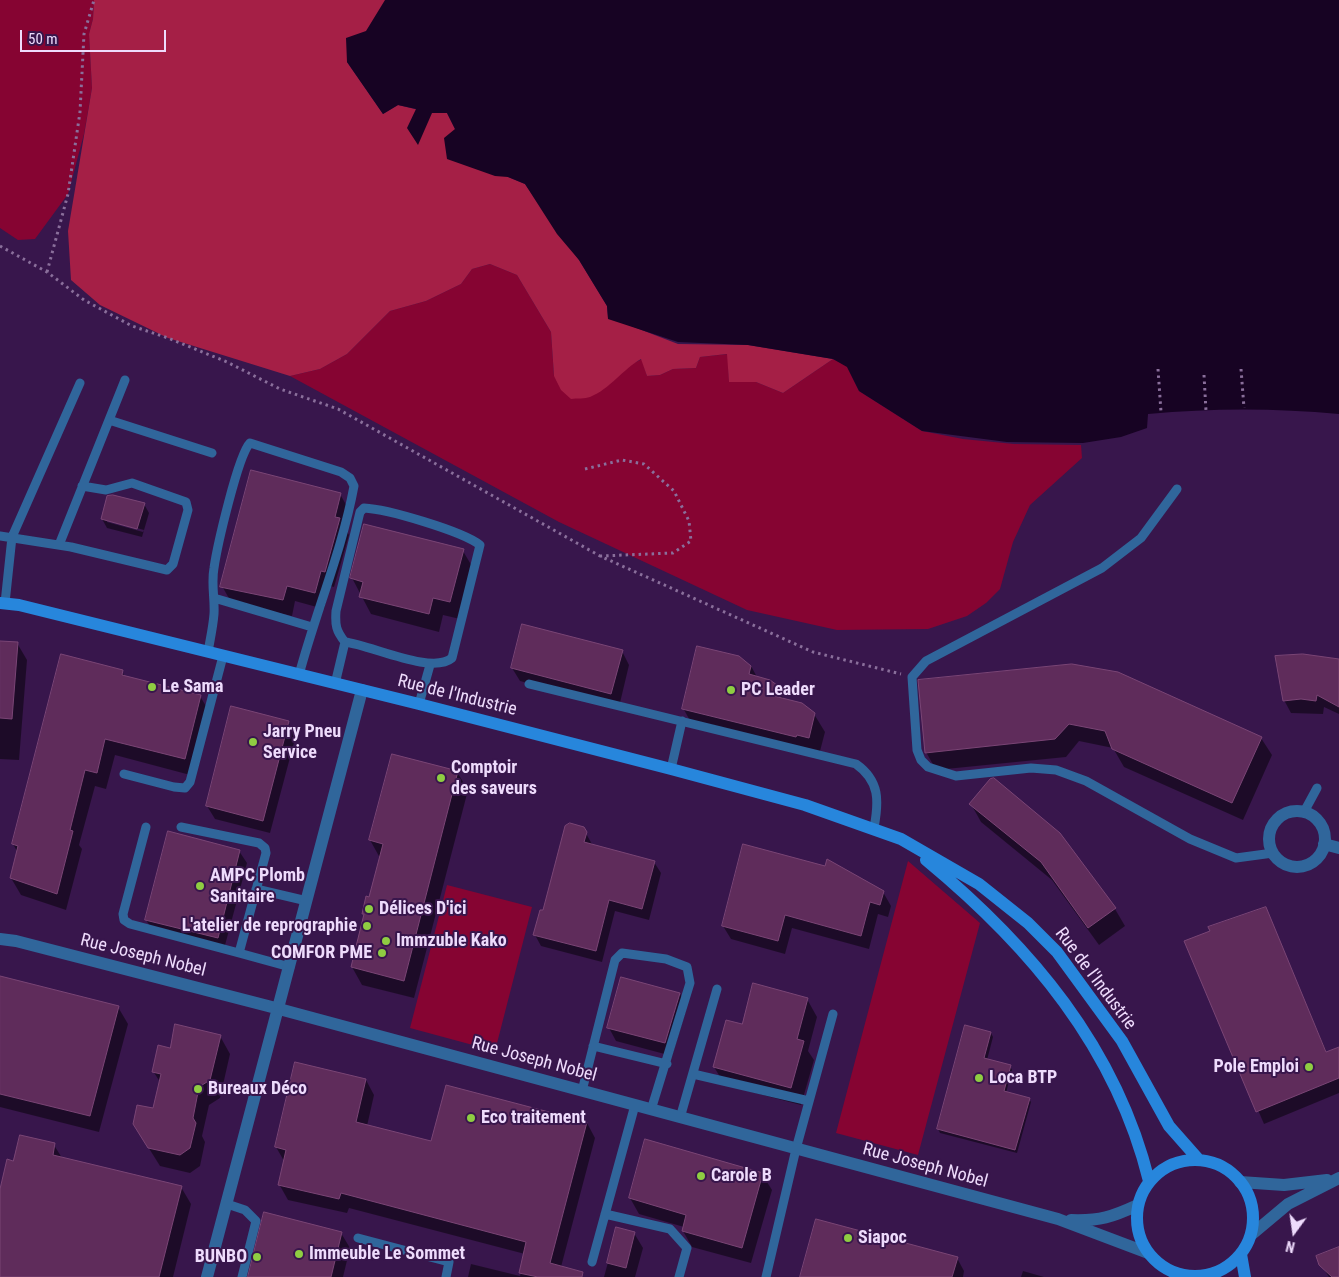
<!DOCTYPE html>
<html>
<head>
<meta charset="utf-8">
<style>
	body { margin:0 }
	#map { position:relative; width:1339px; height:1277px; overflow:hidden; background:#38164c; font-family:"Roboto Condensed",sans-serif }
	canvas { display:block }
	.north { position:absolute; left:1269px; top:1207px; width:50px; height:50px; -webkit-text-stroke:4px #38164c; paint-order:stroke; rotate:194deg; font-size:14px; font-weight:700; line-height:20px; text-align:center; color:#eedbfc }
	.north::after { content:''; display:block; margin:auto; width:18px; height:22px; background:#eedbfc; clip-path:polygon(50% 0,100% 100%,50% 72%,0 100%) }
	.scale { position:absolute; left:20px; top:30px; width:146px; height:22px; box-sizing:border-box; border:2px solid #eedbfc; border-top:0; padding-left:6px; font-size:15px; line-height:18px; white-space:nowrap; color:#eedbfc; -webkit-text-stroke:4px #38164c; paint-order:stroke }
</style>
</head>
<body>
<div id="map">
<canvas width="1339" height="1277"></canvas>
<div class="north">N</div>
<div class="scale">50 m</div>
</div>
<script>
const c = document.querySelector('canvas').getContext('2d');
c.lineJoin = 'round';
function fill(path, color) { c.fillStyle = color; c.fill(path, 'evenodd'); }
function stroke(path, color, width, dash) { c.strokeStyle = color; c.lineWidth = width; c.lineCap = dash ? 'butt' : 'round'; c.setLineDash(dash || []); c.stroke(path); }
function label(font, color, halo, rows, align = 'center') {
  c.font = font + ' "Roboto Condensed",sans-serif'; c.lineWidth = 4; c.setLineDash([]); c.textBaseline = 'middle'; c.strokeStyle = halo; c.fillStyle = color; for (const [text, x, y, turn = 0] of rows) {
    c.save(); c.translate(x, y); c.rotate((+turn || 0) * Math.PI / 180); c.textAlign = isNaN(turn) ? turn : align; if (halo) c.strokeText(text, 0, 0); c.fillText(text, 0, 0); c.restore();
  }
}
fill(new Path2D(`
	M0,0H94L93,19L89,34L92,88L84,134L68,194L35,239L18,240L0,228Z
	M490,264L517,275L551,332L554,376L612,382L628,366L642,359L647,376L660,375L673,369L696,368L700,357L728,354L729,382H756L783,393L833,359L847,366L859,391L922,431L963,439L1014,444L1081,445L1082,458L1030,505L1013,542L1000,589L986,603L967,616L928,629L837,630L747,610L559,522L290,376L320,369L347,354L390,311L426,301L461,284L472,269Z
	M908,861L980,923L918,1155L836,1133Z
	M447,885L532,907L495,1051L410,1028Z`), '#860432');
fill(new Path2D(`
	M94,0H385V4L347,62L383,114L398,105L432,113H447L455,129L508,177L525,184L579,260L607,306L608,317L678,344L748,345L833,359L783,393L756,382H729L727,354L700,357L696,368L673,369L660,375L647,376L641,359C623,369 610,389 590,397C585,399 577,398 571,399L561,390L554,376L551,332L517,275L490,264L472,269L461,284L426,301L390,311L347,354L320,369L290,376L168,338L100,305L71,280L68,231L92,88L89,34L93,19Z`), '#a51f46');
fill(new Path2D(`
	M385,0H1339V414C1275,408 1212,408 1148,414L1147,428L1121,437L1083,443L1007,442L922,431L859,391L847,367L833,359L748,345L678,342L608,319L607,306L579,260L557,234L525,184L508,177L495,176L447,159L444,138L455,129L447,113H432L418,145L407,128L416,109L398,105L383,114L347,62L346,38L366,31Z`), '#170323');
fill(new Path2D(`
	M340,494L349,510L345,528L349,535L334,587L330,586L324,609L295,601L292,616L231,602L222,586Z
	M144,504L149,513L142,537L107,528L102,519ZM107,520L144,530L143,532L107,522Z
	M463,551L473,568L460,619L443,615L439,632L371,614L352,578Z
	M0,642L17,643L27,660L19,760L0,759Z
	M622,651L629,665L619,707L520,681L512,668Z
	M1317,656L1339,661V714L1324,707L1323,714L1291,713L1284,700L1276,657Z
	M751,666L757,677L776,685L784,700L814,714L825,732L819,755L693,726L683,708Z
	M122,671L125,677L200,696L210,713L194,776L115,755L106,789L95,786L79,845L82,849L66,910L21,895L11,878L18,853L13,844Z
	M920,681L1261,738L1272,755L1243,820L1124,767L1113,748L1079,741L1066,757L936,770L926,752Z
	M288,722L296,735L270,833L215,819L207,806Z
	M457,772L468,790L414,998L362,985L352,967L365,917L363,913L370,898L380,858L370,840Z
	M971,804L1115,909L1125,926L1099,945L1052,880L981,822Z
	M583,828L593,846L654,862L661,873L649,920L615,911L602,962L541,946L535,935Z
	M239,851L247,863L224,949L154,932L146,920Z
	M883,892L891,906L888,917L878,914L869,949L792,928L785,954L731,939L723,926Z
	M1265,909L1327,1053L1339,1048V1093L1264,1124L1186,942Z
	M0,977L118,1007L128,1024L99,1132L0,1107Z
	M680,994L687,1007L672,1056L616,1041L609,1028Z
	M807,999L817,1017L808,1051L814,1060L801,1105L725,1085L714,1067L743,1026Z
	M991,1033L993,1037L987,1060L1010,1066L1012,1070L1006,1093L1029,1099L1031,1102L1017,1153L940,1133L938,1129Z
	M220,1036L230,1054L220,1098L209,1105L202,1136L205,1142L200,1166L190,1173L160,1166L145,1142L160,1082L153,1071L171,1049Z
	M366,1080L374,1095L367,1126L432,1143L587,1123L595,1138L561,1267L575,1277H468L471,1264L520,1276L525,1254L349,1208L347,1213L288,1200L279,1184L284,1161L276,1147Z
	M54,1145L62,1158L181,1187L191,1204L173,1277H0V1194Z
	M762,1174L772,1190L751,1263L692,1247L683,1231L684,1227L639,1214L630,1198Z
	M617,1229L634,1233L643,1248L635,1277H604Z
	M341,1233L350,1248L343,1277H249Z
	M1339,1248V1277H1329L1321,1265Z
	M957,1258L964,1271L963,1277H801Z
	M1023,1271L1044,1277H1021Z`), '#0007');
const building = new Path2D(`
	M251,470L341,493L335,517L340,518L325,572L321,571L315,593L287,586L283,600L220,587Z
	M113,495L145,503L137,529L101,519L107,496Z
	M364,524L464,549L450,602L433,598L429,614L359,597L363,582L350,578Z
	M522,624L623,650L611,694L511,668Z
	M0,641L18,642L12,719L0,718Z
	M697,646L739,656L751,666L749,674L770,680L777,685L774,696L802,703L815,713L809,738L797,735L796,737L682,709Z
	M61,654L123,670L122,675L201,695L185,759L105,739L97,773L85,770L70,830L73,831L57,894L10,878L18,846L12,844Z
	M1303,654L1339,659V707L1317,695L1316,701L1301,699L1283,701L1275,656Z
	M1072,664L1118,672L1262,737L1232,803L1112,749L1105,731L1069,724L1055,739L925,753L918,680Z
	M231,706L289,721L263,821L206,806Z
	M392,754L458,771L404,981L351,967L364,914H362L366,896L369,897L383,844L369,840Z
	M994,778L1060,833L1116,908L1088,928L1041,862L969,804L990,779Z
	M570,823L584,827L587,832L584,842L655,861L642,909L609,900L596,951L533,935L540,910H543L565,826Z
	M168,831L240,850L218,938L145,920Z
	M743,844L825,866L827,859L884,891L880,905L870,902L861,936L785,915L778,941L722,926Z
	M1266,907L1326,1052L1339,1047V1078L1256,1112L1184,941L1210,931L1208,927Z
	M0,976L119,1006L90,1116L0,1094Z
	M621,977L680,993L665,1043L607,1028Z
	M753,983L808,998L797,1039L804,1041L791,1088L713,1067L726,1020L742,1024Z
	M175,1024L221,1035L210,1080L199,1087L193,1118L196,1123L190,1148L180,1155L148,1148L133,1124L137,1105L153,1108L161,1074L152,1072L158,1045L170,1048Z
	M965,1025L991,1032L984,1058L1011,1065L1004,1091L1030,1098L1015,1150L937,1129Z
	M295,1062L366,1079L356,1122L431,1141L446,1085L587,1122L550,1263L583,1272L582,1277H538L519,1273L526,1242L341,1193L339,1199L278,1185L286,1150L275,1147Z
	M20,1135L55,1143L53,1155L182,1186L159,1277H0V1189L7,1159L13,1161Z
	M645,1139L763,1173L742,1248L682,1231L686,1215L629,1198Z
	M264,1212L342,1232L331,1277H248Z
	M816,1219L958,1257L952,1277H800Z
	M616,1227L635,1232L626,1268L607,1263Z
	M1339,1247V1277H1332L1319,1265L1316,1256Z`);
fill(building, '#5f2c5b');
stroke(building, '#7a4575', 1);
stroke(new Path2D(`
	M0,246L47,272L84,300L132,326L168,338L227,362L280,389L338,409L600,556L813,652L901,674
	M47,272L68,194L80,112L84,34L94,0
	M1158,369L1161,412
	M1241,369L1244,408
	M1204,375L1206,411
	M585,469L622,460L644,464L674,491L689,521L691,541L673,553L600,556`), '#8a6f9b', 3, [2.5, 4]);
stroke(new Path2D(`
	M109,420L212,453
	M1177,489L1141,538L1102,568L926,661L912,677L917,750L921,760L928,767L956,776L1031,768L1056,770L1086,781L1190,839L1236,858L1273,853
	M364,508C387,509 462,531 480,545L452,658C432,675 371,645 345,642C336,631 335,625 336,611L360,512Z
	M0,536L71,547L167,570L173,564L188,510L186,502L132,483L106,490L82,486
	M59,545L125,380
	M214,598L312,627
	M5,603L12,537L80,383
	M208,652C210,640 213,627 214,614C215,599 211,584 214,568C217,547 238,455 250,443L341,472L350,478L354,486C342,551 316,611 299,675
	M335,684L345,642
	M529,684L856,764C880,781 879,801 874,828
	M419,704L430,665
	M671,769L682,721
	M124,774L174,787L185,788L190,782L223,656
	M1304,812L1317,788
	M146,827L123,914L124,920L130,924L239,953
	M181,827L259,843L265,848L266,853L239,953L290,967
	M256,889L307,901
	M593,1046L667,1064
	M693,1074L809,1101
	M582,1091L615,960L622,953L666,959L687,967L690,983L651,1110
	M680,1118L717,989
	M227,1204L245,1210L256,1221L242,1277
	M605,1214L670,1229L687,1248L679,1277
	M358,1238L449,1262L446,1277
	M592,1262L635,1105
	M766,1277L796,1149L833,1014`), '#30669b', 9);
stroke(new Path2D(`
	M1269 839a28 28 0 1 1 56 0a28 28 0 1 1-56 0Z
	M1324,844L1339,848
	M0,939L16,941L268,1006L1058,1219L1148,1253
	M1071,1220C1100,1221 1112,1217 1138,1205
	M207,1277L362,690`), '#30669b', 12);
stroke(new Path2D(`
	M1240,1182L1284,1185L1327,1180
	M1251,1235L1288,1204L1339,1178`), '#30669b', 12);
stroke(new Path2D(`
	M0,603L19,605L419,704L671,769L805,805L901,839L979,884L1028,923L1057,952L1122,1041L1169,1126L1199,1160
	M926,860C1030,946 1116,1047 1149,1181
	M1137 1218a58 58 0 1 1 116 0a58 58 0 1 1-116 0Z
	M1241,1254L1245,1277`), '#2786dc', 12);
for (const [x, y, r, color] of [
	[152,687,5,"#8fcd42"],
	[731,690,5,"#8fcd42"],
	[253,742,5,"#8fcd42"],
	[441,778,5,"#8fcd42"],
	[200,886,5,"#8fcd42"],
	[369,909,5,"#8fcd42"],
	[367,926,5,"#8fcd42"],
	[386,941,5,"#8fcd42"],
	[382,953,5,"#8fcd42"],
	[1309,1067,5,"#8fcd42"],
	[979,1078,5,"#8fcd42"],
	[198,1089,5,"#8fcd42"],
	[471,1118,5,"#8fcd42"],
	[701,1176,5,"#8fcd42"],
	[848,1238,5,"#8fcd42"],
	[299,1254,5,"#8fcd42"],
	[257,1257,5,"#8fcd42"]
]) { const dot = new Path2D(); dot.arc(x, y, r, 0, 2 * Math.PI); c.fillStyle = color; c.fill(dot); stroke(dot, '#38164c', 2); }
label('bold 18px', '#eedbfc', '#38164c', [
	["Le Sama",162,687],
	["PC Leader",741,690],
	["Jarry Pneu",263,732],
	["Service",263,753],
	["Comptoir",451,768],
	["des saveurs",451,789],
	["AMPC Plomb",210,876],
	["Sanitaire",210,897],
	["Délices D'ici",379,909],
	["L'atelier de reprographie",357,926,"right"],
	["Immzuble Kako",396,941],
	["COMFOR PME",372,953,"right"],
	["Pole Emploi",1299,1067,"right"],
	["Loca BTP",989,1078],
	["Bureaux Déco",208,1089],
	["Eco traitement",481,1118],
	["Carole B",711,1176],
	["Siapoc",858,1238],
	["Immeuble Le Sommet",309,1254],
	["BUNBO",247,1257,"right"]
], 'left');
label('18px', '#eedbfc', '#38164c', [
	["Rue de l'Industrie",457,696,14],
	["Rue Joseph Nobel",143,956,14],
	["Rue de l'Industrie",1095,979,53],
	["Rue Joseph Nobel",534,1060,15],
	["Rue Joseph Nobel",925,1166,15]
]);
</script>
</body>
</html>
